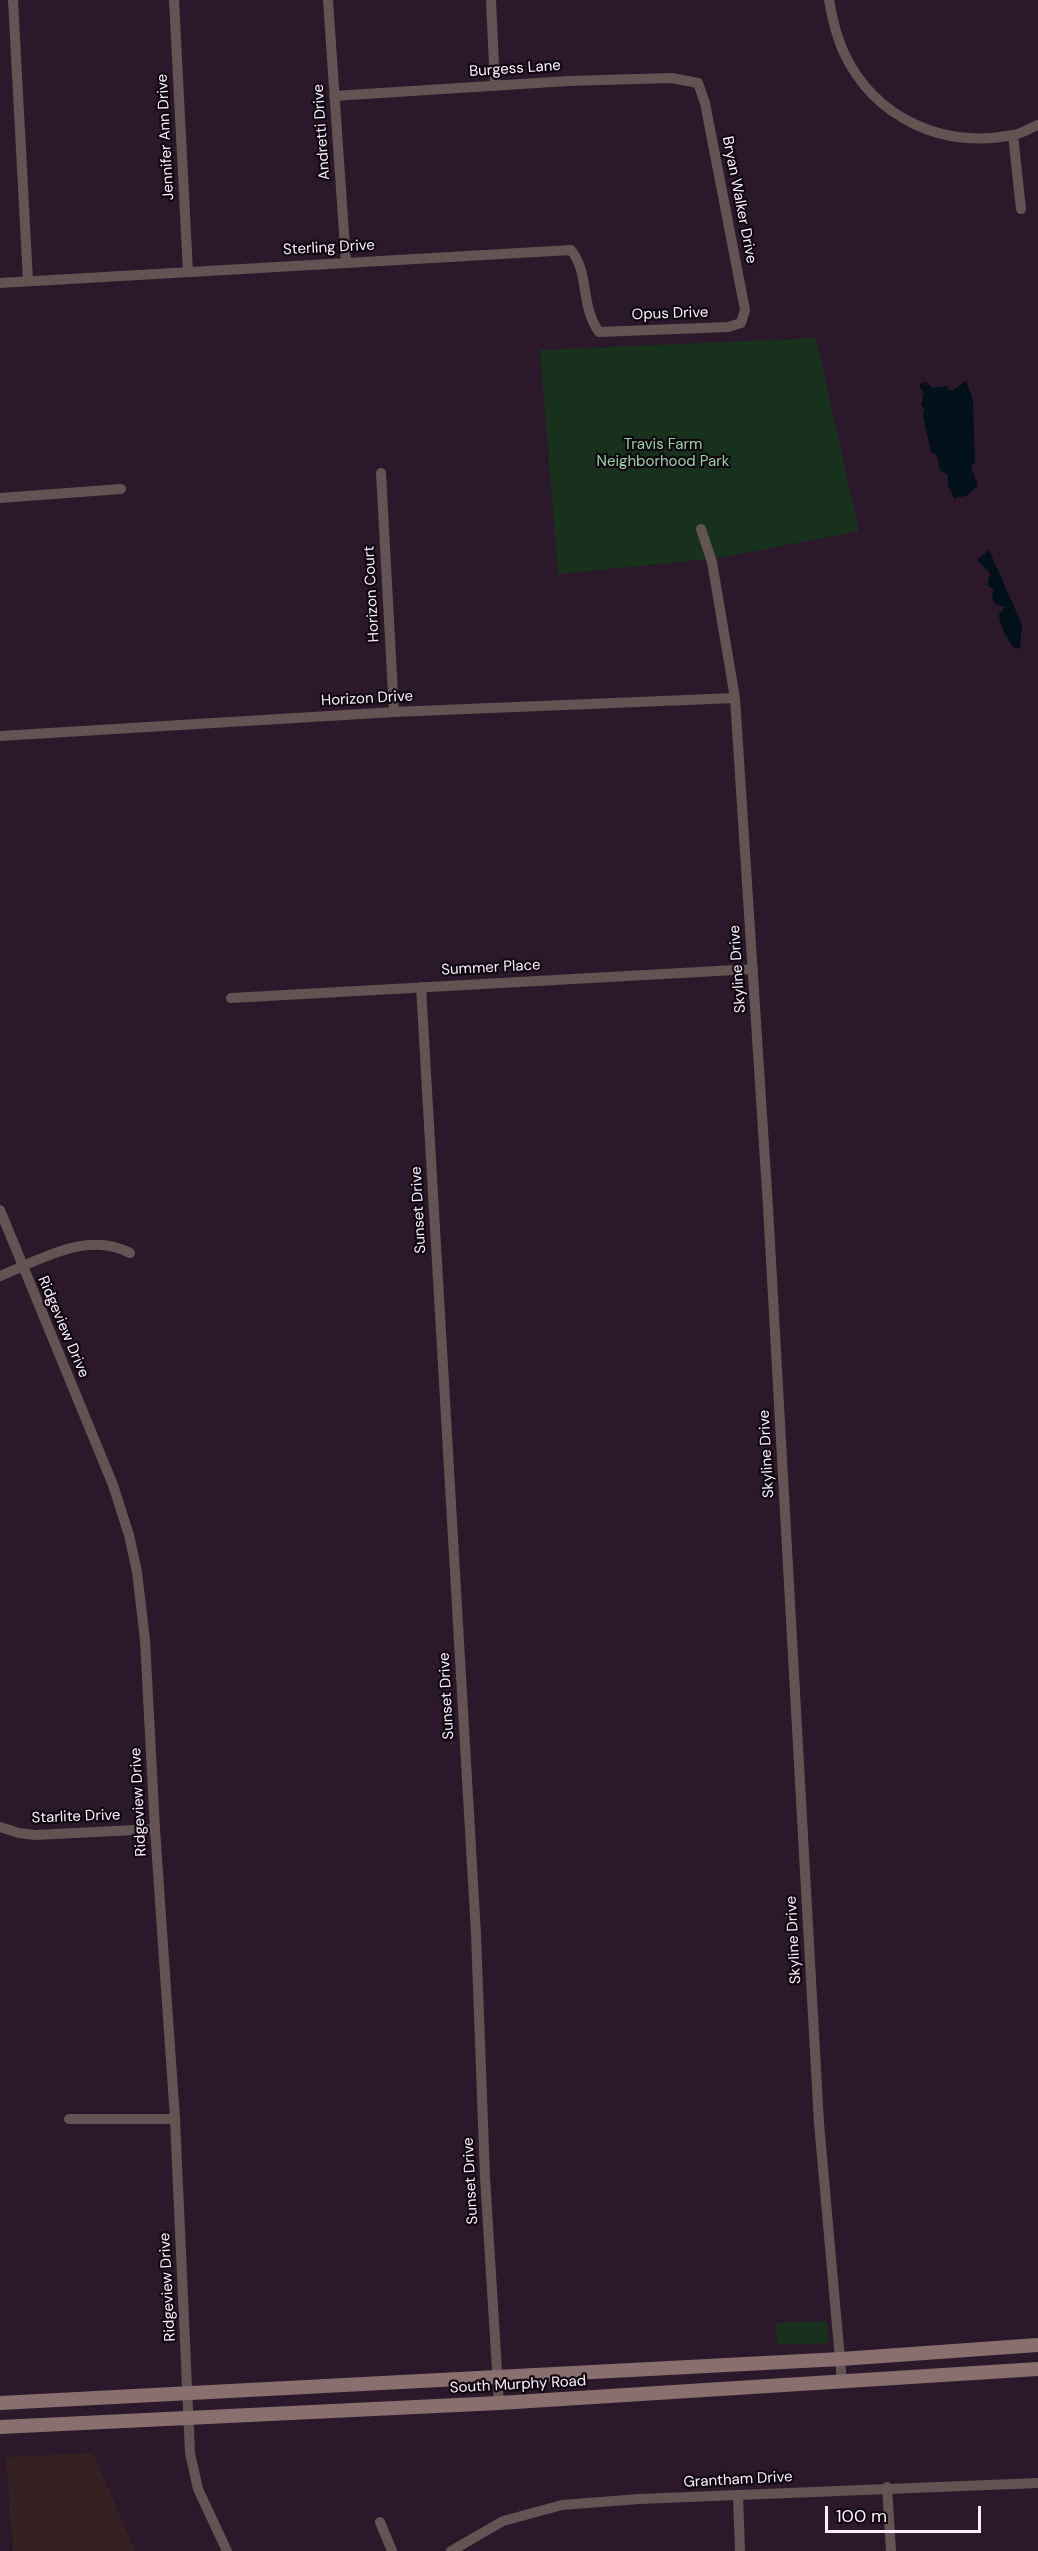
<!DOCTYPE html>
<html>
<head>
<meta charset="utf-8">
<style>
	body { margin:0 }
	#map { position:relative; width:1038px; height:2551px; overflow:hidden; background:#2c182b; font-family:"DM Sans",sans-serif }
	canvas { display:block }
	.scale { position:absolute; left:825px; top:2506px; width:156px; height:27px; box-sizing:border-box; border:3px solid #fdeffc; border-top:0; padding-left:8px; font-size:18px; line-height:21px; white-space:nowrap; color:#fdeffc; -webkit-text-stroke:4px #0f070f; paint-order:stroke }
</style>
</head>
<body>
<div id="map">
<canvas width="1038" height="2551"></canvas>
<div class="scale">100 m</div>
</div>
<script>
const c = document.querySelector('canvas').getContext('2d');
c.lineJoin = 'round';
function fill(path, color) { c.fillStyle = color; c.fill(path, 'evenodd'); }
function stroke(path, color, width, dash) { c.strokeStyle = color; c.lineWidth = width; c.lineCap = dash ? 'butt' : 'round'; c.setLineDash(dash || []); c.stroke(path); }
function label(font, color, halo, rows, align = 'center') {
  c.font = font + ' "DM Sans",sans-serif'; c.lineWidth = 4.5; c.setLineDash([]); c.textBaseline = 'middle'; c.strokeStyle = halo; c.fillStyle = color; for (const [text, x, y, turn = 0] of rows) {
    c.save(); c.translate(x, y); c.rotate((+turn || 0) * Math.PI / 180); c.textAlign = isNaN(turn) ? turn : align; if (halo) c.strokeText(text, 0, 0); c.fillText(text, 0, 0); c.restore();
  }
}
fill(new Path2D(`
	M93,2453L135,2551H13L6,2457Z`), '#352121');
fill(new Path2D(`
	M816,338L859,531L720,558L558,574L540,350Z
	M827,2321L829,2343L777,2345L776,2323Z`), '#17311d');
fill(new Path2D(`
	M966,381L973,400L975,462L971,466L978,486L966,496L954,498L948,485V475L940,470L936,454L931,453L923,415L925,409L921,405L924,392L920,388V384L926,382L933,388L947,386L948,390H953Z
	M989,550L1022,625L1020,649L1013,647C1007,639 999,623 999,614L1005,607L995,604L992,596L994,590L988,585V579L991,574L977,560Z`), '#00111a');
stroke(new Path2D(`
	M13,0L28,281
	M174,0L188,272
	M328,0L346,262
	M491,0L495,86
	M829,0C832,17 837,38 844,53C875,118 942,149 1013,135C1021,134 1030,128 1038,125
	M1013,135L1021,209
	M0,283L571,250C590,274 580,306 599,332L728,327L741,323L745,310L705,103L698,83L672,78L568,81L334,96
	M381,473L394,712
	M0,498L121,489
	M701,529L712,562L735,698L768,1207L819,2123L842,2382
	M0,736L394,712L735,698
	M421,987L476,1934L485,2177L499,2403
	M231,998L753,969
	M0,1210L113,1485L129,1535L137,1572L145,1640L155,1829L175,2119L190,2453L198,2489L227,2551
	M0,1276C40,1260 88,1230 130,1253
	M0,1827L19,1833L35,1835L155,1829
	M69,2119H175
	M887,2487L891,2551
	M738,2495L740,2551
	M380,2522L392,2551
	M451,2551L503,2521L562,2505L639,2499L1038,2483`), '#635352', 10);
stroke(new Path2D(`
	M0,2403L841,2359L1038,2345
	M0,2427L499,2403L1038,2369`), '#89706e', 14);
label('15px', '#fdeffc', '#0f070f', [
	["Burgess Lane",515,69,-4],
	["Andretti Drive",322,132,-94],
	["Jennifer Ann Drive",166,137,-93],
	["Bryan Walker Drive",739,200,79],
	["Sterling Drive",329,248,-3],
	["Opus Drive",670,314,-2],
	["Horizon Court",372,594,-93],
	["Horizon Drive",367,699,-3],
	["Summer Place",491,968,-3],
	["Skyline Drive",738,969,-94],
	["Sunset Drive",419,1210,-93],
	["Ridgeview Drive",63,1327,67],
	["Skyline Drive",767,1454,-93],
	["Sunset Drive",447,1696,-93],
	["Ridgeview Drive",139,1802,-93],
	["Starlite Drive",76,1817,-2],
	["Skyline Drive",794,1940,-93],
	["Sunset Drive",471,2181,-93],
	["Ridgeview Drive",168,2287,-93],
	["South Murphy Road",518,2385,-3],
	["Grantham Drive",738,2480,-3]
]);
label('15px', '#99d1a4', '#0f070f', [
	["Travis Farm",663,445],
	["Neighborhood Park",663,462]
]);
</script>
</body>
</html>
